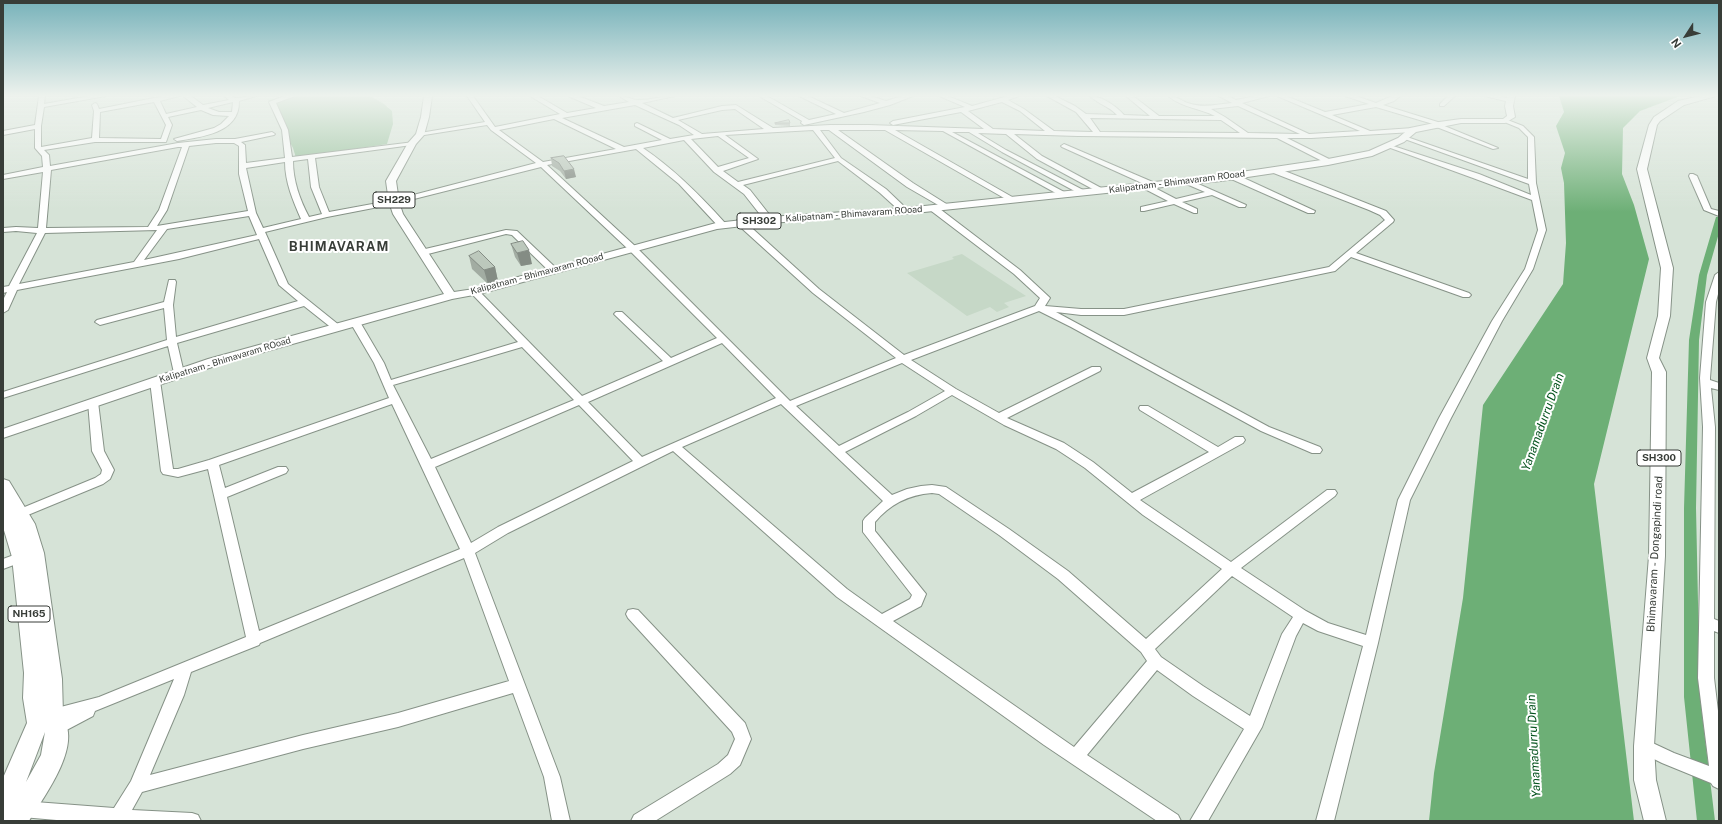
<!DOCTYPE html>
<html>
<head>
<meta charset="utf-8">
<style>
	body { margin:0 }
	#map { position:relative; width:1722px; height:824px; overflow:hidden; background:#d6e3d7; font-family:"Public Sans",sans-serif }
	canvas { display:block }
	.frame { position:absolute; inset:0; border:4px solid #383d38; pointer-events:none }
	.north { position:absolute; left:1666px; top:16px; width:40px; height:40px; -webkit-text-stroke:3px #fff; paint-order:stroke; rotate:234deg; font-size:11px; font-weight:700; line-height:16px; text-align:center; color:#383d38 }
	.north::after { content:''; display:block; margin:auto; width:14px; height:18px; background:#383d38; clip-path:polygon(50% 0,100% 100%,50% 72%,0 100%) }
</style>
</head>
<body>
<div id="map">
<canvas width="1722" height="824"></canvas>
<div class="frame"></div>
<div class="north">N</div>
</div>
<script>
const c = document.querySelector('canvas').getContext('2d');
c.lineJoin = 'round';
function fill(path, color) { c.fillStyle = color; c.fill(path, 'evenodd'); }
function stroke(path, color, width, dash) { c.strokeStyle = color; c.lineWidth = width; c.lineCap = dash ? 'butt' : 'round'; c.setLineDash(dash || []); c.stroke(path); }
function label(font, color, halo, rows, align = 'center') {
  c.font = font + ' "Public Sans",sans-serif'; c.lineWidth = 4; c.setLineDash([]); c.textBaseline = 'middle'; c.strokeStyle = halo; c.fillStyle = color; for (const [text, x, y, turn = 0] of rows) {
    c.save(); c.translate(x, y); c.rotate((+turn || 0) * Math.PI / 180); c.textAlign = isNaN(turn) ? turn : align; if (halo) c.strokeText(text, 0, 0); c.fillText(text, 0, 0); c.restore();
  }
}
fill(new Path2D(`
	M962,254L1026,296L1004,303L1009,307L997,312L990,307L967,316L907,273L954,259L952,257Z`), '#c6d8c7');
fill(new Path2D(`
	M290,96H370L384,104L392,111L393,124L387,144L296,158L293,148L268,100Z`), '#92be97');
fill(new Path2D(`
	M1559,96H1680L1640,111L1623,128L1622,174L1634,205L1649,259L1594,484L1634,821H1429L1434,773L1463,598L1483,405L1563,284L1566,243L1564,183L1561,168L1565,153L1556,126L1564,112Z`), '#6daf76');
fill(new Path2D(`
	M1716,217H1719V233L1707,275L1699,340L1696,508L1700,697L1715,821H1697L1684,697V508L1689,340L1699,275Z`), '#6daf76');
const minor = new Path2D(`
	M39,96H45L44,104L89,96H106L44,107L41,126V147L92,138L94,111L92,105L95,103L97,104L99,109L164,96H179L160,101L166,114L197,107L183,96H191L203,105L229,100L224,96H232L235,98L256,96L239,101C240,133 201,137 177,141L174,139L214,128L221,124L229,116L213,115L201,110L168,117L172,125L166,142H95L44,150L49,155L50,166L178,143L216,139H235L272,132L275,134L274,135L241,142L245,145L246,163L285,158L282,130L269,102L284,96H295L276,103L288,130L292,157L414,142L415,143L412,145L315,158L319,187L329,212L394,200L536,163L491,130L487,125L418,136L417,135L420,133L485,122L467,96H473L495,127L560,114L530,96H538L567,113L596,108L568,96H578L604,106L629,102L619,96C627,96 633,100 638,100C651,100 662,96 675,96L642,103L673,118L722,106L736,105L773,128L830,125H869L984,129L961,112L893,125L890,123L893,121L965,107L939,96H948L972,106L1008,96H1019L1008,100L1024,109L1054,131L1093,132L1076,112L1047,96H1056L1061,99L1075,106L1086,114L1117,115C1109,106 1098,104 1090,96C1102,96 1116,106 1124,115L1150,116L1126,96H1133L1159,116H1215C1199,108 1183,108 1168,96C1178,96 1182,102 1191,104C1204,108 1219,104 1232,103L1219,96H1228L1236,100L1255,96H1269L1242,103L1309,134L1360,131L1277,96H1286L1325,112L1369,104L1345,96H1356L1376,103L1392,96H1400L1394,101L1383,105L1441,123L1442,125L1498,148L1493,149L1434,126L1433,124L1376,107L1332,115L1370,131L1413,128L1416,130L1413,132L1311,138H1287L1331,160V164H1328L1277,138L1078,136L1014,134L1042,156L1103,189L1104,191L1100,193L1037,159L1006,134L978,133L1006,150L1085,191L1086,193L1082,195L1002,152L969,132H952L1066,193V197H1063L943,131L895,130L1014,198L1015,200L1011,202L885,130H838L913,183L948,205V209H945L907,187L829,130H820L841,158L886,189L909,211L905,213H902L880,193L838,161L743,185L750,190L772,218L773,220L769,222H766L744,194L714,172L684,140L643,148C674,169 700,195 725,223V227H719L679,184L636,149L547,165L635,246L790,401L896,358L813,293L737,224V220H743L819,289L904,355L1035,306L1040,298L1014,274L930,210V206H936L1020,270L1048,296L1050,298L1045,306L1081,309H1124L1329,267L1385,220L1380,215L1369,210L1271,172V168H1277L1386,211L1394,220L1393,222L1356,253L1469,293L1471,295L1469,297H1463L1351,257L1335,271L1124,315H1081L1056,312L1269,427L1320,447L1322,450L1320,453H1312L1261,431L1071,327L1039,311L911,360L956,389L999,413L1092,367H1100L1101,369L1100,371L1007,418L1064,443L1093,462L1132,493L1209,452L1140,410L1139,408L1140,406H1148L1218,447L1235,437H1243L1245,440L1243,443L1140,500L1231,562L1327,490H1335L1337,493L1335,496L1241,568L1306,611L1328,623L1366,635L1398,500L1439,418L1492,321L1525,269L1538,230L1532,200L1473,178L1385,146L1390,145L1479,174L1531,195L1529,184L1402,138L1407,137L1528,179V137L1519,128L1502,121L1505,119L1523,126L1534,137L1536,183L1546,230L1533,269L1502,321L1451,418L1410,500L1378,643L1334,821H1316L1363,646L1318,631L1303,623L1296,636L1262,727L1208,821H1190L1244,729L1193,696L1157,670L1087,755L1178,815L1181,821H1157L1044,745L837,597L673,451L508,533L475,553L560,777L570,821H552L544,777L513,693L398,727L303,749L142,792L132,810L192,813L198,815L201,821H68L22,817L16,815L13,809L16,803L22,801L114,808L131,781L174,679L95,711L93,716L59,734L53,732L51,727L53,722L57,720L53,719L51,714L53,709L99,697L246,637L208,469L178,477L163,474L161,471L150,381L151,379L155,378L160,381L173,469H178L209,460L389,398L374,363L350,322L352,320L355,319L360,322L384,363L391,380L518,342L472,294L470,292L475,289L478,290L582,396L663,361L616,316L614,314L616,312H622L671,358L717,338L629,250L541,167L394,204L327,217L265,232L288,284L339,325L341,327L339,329H333L304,306L177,343L184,373L183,375H175L174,373L168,346L3,398V392L167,340L164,308L100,325L95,322L97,320L164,302L169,280H175L176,282L173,305L176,337L298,301L279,285L259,239L179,259L17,290L8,310L3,313V300L7,292L3,293V287L9,286L37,233L16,231L3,232V228L16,227L38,228L43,172L3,179V175L43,167L42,156L35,148V129L3,135V131L35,125ZM154,102L166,125L161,139L99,138L100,112ZM233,102L232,112H219L208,108ZM1002,102L1020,111L1045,131L993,129L968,111ZM635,105L679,125L694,135L670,139L637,123L635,124V126L662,140L624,147L562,118ZM1238,106L1300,134L1248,133L1225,117L1211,109ZM735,109L764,129L702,134L678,120L722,110ZM1090,118L1221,120L1240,133L1100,132ZM554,119L616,149L543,162L499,130ZM813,130L835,158L738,182L723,171L758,159L725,135ZM718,136L749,158L718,167L691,139ZM216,143H234L239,146V174L248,211L157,226L167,210L189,146ZM178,147H182L159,210L148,227L46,228L51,170ZM308,159L311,187L322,214L309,217C300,200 293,181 293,161ZM285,162C285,182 293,201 301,219L263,228L256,213L246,168ZM249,216L257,235L144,260L167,229ZM157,230L134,262L19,284L45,233ZM722,343L776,398L642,457L588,402ZM522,347L574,400L431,459L393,385ZM902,363L945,391L908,412L839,446L796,406ZM952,395L1004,425L1056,449L1085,468L1143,515L1222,569L1146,639L1068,571L1009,529L946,487L932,485L921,486L907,489L892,495L845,452L916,416ZM392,404L460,549L259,631L227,497L286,473L288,470L286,467H278L225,488L219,465ZM781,404L883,501L865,518L863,521V532L912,595L910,599L882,614L847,589L682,447ZM579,405L633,461L498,527L471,543L435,467ZM932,493L939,494L999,535L1058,579L1141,652L1147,661L1074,747L893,621L921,606L926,594L875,531V522C890,504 908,495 932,493ZM464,558L509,681L398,713L303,735L150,775L184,695L191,672L259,645L260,643ZM1232,576L1293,617L1282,634L1250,716L1203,686L1161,657L1155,649Z
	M759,96H767L809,120L836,114L799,96H808L844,113L880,103L861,96H871L886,101L902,96H913L890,105L864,112L804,125L801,123L802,121Z
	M1448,96H1455L1444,106H1440V104Z
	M1484,96H1500L1513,100L1510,102Z
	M1064,144L1155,183L1156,185L1153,187L1176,199L1205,192L1184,183L1183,181L1187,179L1246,205L1245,207H1239L1212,195L1182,202L1197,209V213H1194L1174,204L1144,211H1141V207L1168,201L1143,188L1142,186L1144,184L1062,147L1061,146Z
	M1229,174H1235L1315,211L1314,213H1308L1229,178Z
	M1690,174H1693L1697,176L1711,209L1719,211V216L1704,210L1689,176Z
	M506,230L517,231L556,268L557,270L556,272H550L512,235L506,234L424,255L420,252L421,250Z
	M1719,272V290L1716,302L1710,378V380L1719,383V390L1711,388L1715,427L1714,619L1719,621V633L1714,631V678L1719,719V789L1713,786L1711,783L1662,763L1638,751L1636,746L1638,741L1644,739L1674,753L1709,766L1698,678L1703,427L1700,378L1706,302L1715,275Z
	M93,399L98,402L104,451L114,470L110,479L103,484L23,517L19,518L15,517L13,514L15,511L95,478L101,474L102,470L92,451L88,402Z
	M22,552L27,554L29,557L27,560L3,569V559Z
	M633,609L638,610L745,723L751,739L740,765L730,774L655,821H631L634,815L718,764L728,755L735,739L732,732L628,618L626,614L628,610Z`);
const major = new Path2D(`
	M424,96H432L429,117L424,135L416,144L396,181L399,202L403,214L454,292L474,289L716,223L769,217L905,208L1221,175L1328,159L1369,151L1398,138L1410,128L1439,122L1461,119H1503L1507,116L1505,106L1507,96H1515L1513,106L1515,117L1505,123H1461L1416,132L1404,142L1372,156L1328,165L1221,181L905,214L769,223L717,229L479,294L452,299L218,365L3,438V429L208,359L444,294L393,214L389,202L386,181L408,143L416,134L421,117Z
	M1700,96H1716L1684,105L1660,121L1657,125L1647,169L1673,268L1670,316L1659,358L1666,372L1665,556L1654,746L1656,780L1666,821H1644L1634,780V746L1649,556L1652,372L1647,358L1658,316L1661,268L1637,169L1649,125L1654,117L1678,101Z`);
const highway = new Path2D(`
	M3,479L9,481L35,524L44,553L62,679L63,715L61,720L65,722C79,750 44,797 29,821H3V778L27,723L23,698L24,673L12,557L3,527ZM45,732L41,755L26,782Z`);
stroke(minor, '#869287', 2);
stroke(major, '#869287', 2);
stroke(highway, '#869287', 2);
fill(minor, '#fff');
fill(major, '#fff');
fill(highway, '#fff');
fill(new Path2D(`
	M775,123H790V126L775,125Z
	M564,156L576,177L566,179L560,171L552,166L551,158Z
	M511,244L532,264L521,266L515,257Z
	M469,256L495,267L498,281L488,284L472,269Z`), '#a2aca2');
fill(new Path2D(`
	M574,169L576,177L566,179L564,171Z
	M529,250L532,264L521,266L517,253Z
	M495,267L498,281L488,284L484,270Z`), '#848c84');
const building = new Path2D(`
	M789,120L790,123H775Z
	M564,156L574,169L564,171L559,163L551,158Z
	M523,241L529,250L517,253L511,244Z
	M479,251L495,267L484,270L469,256Z`);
fill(building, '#bcc8bc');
stroke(building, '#848c84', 1);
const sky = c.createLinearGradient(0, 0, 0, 212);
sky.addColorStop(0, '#77b2ba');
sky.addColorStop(0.45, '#edf2ed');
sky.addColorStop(1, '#edf2ed00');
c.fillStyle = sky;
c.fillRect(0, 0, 1722, 212);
label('9px', '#383d38', '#fff', [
	["Kalipatnam - Bhimavaram ROoad",1177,182,-7],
	["Kalipatnam - Bhimavaram ROoad",854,214,-4],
	["Kalipatnam - Bhimavaram ROoad",537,274,-15],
	["Kalipatnam - Bhimavaram ROoad",225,360,-17]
]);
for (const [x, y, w] of [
	[394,200,42],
	[759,221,44],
	[1659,458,44],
	[29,614,42]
]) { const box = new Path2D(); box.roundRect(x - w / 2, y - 8, w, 16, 3); c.fillStyle = '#fff'; c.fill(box); stroke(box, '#383d38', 1); }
label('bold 10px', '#383d38', null, [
	["SH229",394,200],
	["SH302",759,221],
	["SH300",1659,458],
	["NH165",29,614]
]);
label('11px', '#383d38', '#fff', [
	["Bhimavaram - Dongapindi road",1655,554,-87]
]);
label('italic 12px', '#02511b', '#fff', [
	["Yanamadurru Drain",1543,422,-70],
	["Yanamadurru Drain",1534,746,-93]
]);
c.letterSpacing = '1px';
label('bold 13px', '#383d38', '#fff', [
	["BHIMAVARAM",339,247]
]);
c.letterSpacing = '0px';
</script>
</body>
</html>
